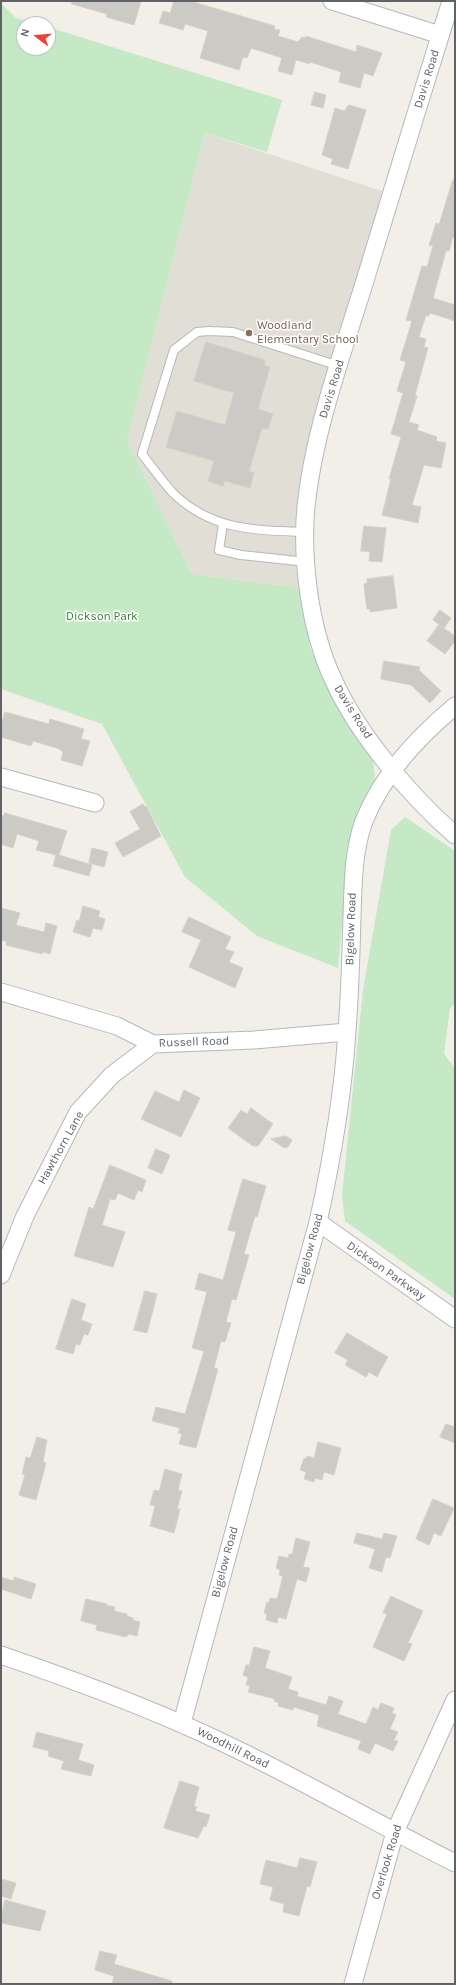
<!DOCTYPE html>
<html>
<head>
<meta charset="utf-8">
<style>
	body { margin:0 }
	#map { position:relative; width:456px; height:1985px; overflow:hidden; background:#f1efe8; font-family:Karla,sans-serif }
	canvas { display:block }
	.frame { position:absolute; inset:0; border:2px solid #5f6368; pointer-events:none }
	.north { position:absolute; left:16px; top:16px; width:40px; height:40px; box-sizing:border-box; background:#fff; border:1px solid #bfc1c3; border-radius:50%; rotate:286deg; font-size:11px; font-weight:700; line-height:16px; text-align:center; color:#5f6368 }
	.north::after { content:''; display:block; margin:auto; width:14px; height:18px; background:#ea4335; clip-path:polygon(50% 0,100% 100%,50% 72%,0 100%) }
</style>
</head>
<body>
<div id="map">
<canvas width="456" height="1985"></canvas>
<div class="frame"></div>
<div class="north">N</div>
</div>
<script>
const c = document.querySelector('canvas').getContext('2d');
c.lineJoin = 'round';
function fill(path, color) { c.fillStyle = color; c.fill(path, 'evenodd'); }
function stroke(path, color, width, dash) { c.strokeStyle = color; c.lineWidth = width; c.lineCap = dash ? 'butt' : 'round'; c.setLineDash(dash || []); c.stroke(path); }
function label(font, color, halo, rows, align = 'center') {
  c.font = font + ' Karla,sans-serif'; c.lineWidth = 3; c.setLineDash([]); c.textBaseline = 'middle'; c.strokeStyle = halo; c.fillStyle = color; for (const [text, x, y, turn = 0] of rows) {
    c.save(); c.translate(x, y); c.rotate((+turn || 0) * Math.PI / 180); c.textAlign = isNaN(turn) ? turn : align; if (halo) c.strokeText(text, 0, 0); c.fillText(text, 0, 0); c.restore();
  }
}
fill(new Path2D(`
	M205,133L385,192L328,381L301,588L192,574L127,440Z`), '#e1ded6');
fill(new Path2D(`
	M1,3L16,18L37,24H24V48H48V27L282,100L267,152L205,133L127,440L192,574L301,588L310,648L337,706L373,760L375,779L366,798L349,848L338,968L257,936L185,877L102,724L1,689Z
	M405,817L455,851V1003L450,1008L444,1054L455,1068V1299L345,1221L342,1196L363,990L391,830Z`), '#c5e8c5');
const building = new Path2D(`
	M72,1H141L134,25L106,17L107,14L72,4Z
	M174,1H190L275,26L274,29L280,30L278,36L298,42L302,37L306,38V36L356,52L357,45L382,53L373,76L364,73L360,88L339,82L341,72L310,62V64L296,60L292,75L278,71L282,58L251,48L247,58L243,57L239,70L200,58L208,31L185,24L183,30L159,23L163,11L170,13Z
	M315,92L326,95L323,108L311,105Z
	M349,105L366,110L348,169L331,164L333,159L322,155L335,108L344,111Z
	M453,180H455V238L453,237L449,251H446L433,298L455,305V321L430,313L429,316L426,315L419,337L426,339L424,347L428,348L415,395L417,396L409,422L419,425L417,430L437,437L436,441L446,443L441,468L424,465L412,505L421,507L418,523L382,515L391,479H389L401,437L391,434L403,393L397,391L406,362L400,360L412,321L406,320L422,266L427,267L433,246L429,245L436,223L439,224Z
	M206,342L265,360L264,365L270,367L258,409L273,414L268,429L262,428L249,471L254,473L250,488L225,481L223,486L208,481L214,461L166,447L177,411L225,425L234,393L194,381Z
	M364,526L386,528L382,562L369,561L370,552L361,551Z
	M393,576L397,608L370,612V609H367L365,595L364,584L367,583V579Z
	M440,610L451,618L444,628L433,620Z
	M439,625L455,636V641L445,654L427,641Z
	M384,661L420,667L419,670L441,691L430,703L411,685L381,679Z
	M5,712L49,724L50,719L84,729L81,739L90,741L82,766L61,760L63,752L60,750V749L33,741L31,746L1,737V726Z
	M143,804L145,807L146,806L161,836L123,857L115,843L140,829L130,812Z
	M5,813L67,831L59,855L92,865L89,876L53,866L56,855L36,850L39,841L17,834L13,848L1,844V815L4,816Z
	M92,848L108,852L104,867L89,863Z
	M83,906L100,911L98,917L105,919L102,930L93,928L90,937L73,932L77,920L79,921Z
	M1,908L20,913L16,925L44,932L46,923L57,926L50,954L43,952L42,954L6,945L7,942L1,940Z
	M189,917L231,937L225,949L234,952L229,962L243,968L235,988L189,967L201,940L182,932Z
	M184,1090L200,1098L181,1137L141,1119L155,1091L179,1102Z
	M251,1108L273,1124L258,1146H253L228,1128L241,1110L247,1114Z
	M286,1136L292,1140L288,1147L284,1148L271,1139Z
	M156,1149L170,1155L162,1174L148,1168Z
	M110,1165L146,1180L142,1192L138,1190L134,1200L118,1193L115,1200L110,1199L102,1225L125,1232L113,1267L74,1256L89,1207L93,1209Z
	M243,1179L266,1186L257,1217L255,1216L244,1254L249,1255L236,1300L232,1299L226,1322L231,1323L225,1342L221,1341L214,1368L218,1369L196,1448L179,1444L182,1434L178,1433L180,1428L152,1421L156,1407L185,1414L204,1351L192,1348L207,1292L195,1289L199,1273L223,1280L236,1232L228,1230Z
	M145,1291L157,1294L147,1333L134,1330Z
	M72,1299L86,1304L81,1320L92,1324L88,1335L84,1334L80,1345L76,1344L73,1354L56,1349Z
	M347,1333L388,1357L377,1377L369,1372L366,1377L345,1365L348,1360L335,1353Z
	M446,1424L455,1427V1443L440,1437Z
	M37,1437L47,1440L43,1462L46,1463L36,1500L19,1495L25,1475L22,1474L26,1457L30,1458Z
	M318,1442L341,1448L334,1475L324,1472L322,1480L315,1478L314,1482L304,1479L306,1472L300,1470L304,1458L306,1459L307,1456L314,1458Z
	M165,1469L182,1474L178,1490L182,1491L177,1509H180L174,1533L150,1526L155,1506L150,1505L154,1490L159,1491Z
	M433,1499L454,1508L441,1536L434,1533L429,1545L416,1539Z
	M357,1533L382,1539L384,1533L397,1536L390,1558L386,1557L382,1572L369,1568L375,1549L354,1543Z
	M296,1538L310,1542L303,1567L310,1568L306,1582L297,1579L286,1619L278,1617L277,1623L266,1620L267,1614L264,1613L267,1602L269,1603L270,1598L277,1599L283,1576L279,1575L280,1570L276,1568L279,1556L288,1558L289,1554H292Z
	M1,1577L14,1581V1577L36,1584L31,1599L1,1589Z
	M391,1596L423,1611L408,1643L412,1644L404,1661L373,1647L387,1614L383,1613Z
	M86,1599L107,1604L106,1605L115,1607L114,1611L127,1614V1616L133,1618V1620L140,1622L137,1636L129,1634L126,1637L96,1630L97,1625L81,1621Z
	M254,1647L270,1651L265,1668L292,1677L288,1689L298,1692L297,1696L326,1705L329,1696L343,1701L338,1714L366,1724L373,1707L378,1710L381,1703L394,1708L392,1713L396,1715L390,1729L398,1732L394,1740L398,1741L393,1751L375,1743L370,1754L358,1749L361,1741L317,1726L319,1715L294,1707L293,1710L278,1706L279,1703L274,1701L275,1699L248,1692L250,1686L246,1685L248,1677L243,1675L246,1665H249Z
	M37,1732L83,1744L78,1760L94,1765L91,1776L61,1769L64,1761L48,1756L49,1751L33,1747Z
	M180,1781L199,1787L194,1806L197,1807L195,1811L210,1815L206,1827L204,1826L198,1838L164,1828Z
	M300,1858L317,1862L310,1887L307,1886L299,1916L283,1912L284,1904L270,1900L273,1887L260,1884L266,1860L297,1868Z
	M1,1879L16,1883L11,1899L1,1896Z
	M5,1900L46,1911L40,1931L1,1923Z
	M100,1951L117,1955L114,1964L172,1981V1984H112L114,1976L95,1970Z`);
fill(building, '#cccac5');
stroke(building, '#d6d1c6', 1);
const lane = new Path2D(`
	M223,524L219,550L241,555L307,562
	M306,532C255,530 212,531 173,493C162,481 152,467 142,454L174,350L197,332L209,331L233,332L339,366`);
const street = new Path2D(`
	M332,1L440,35
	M451,1C421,96 392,192 363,287C341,358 314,431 306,506C301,560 310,630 333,679C357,733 410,796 455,835
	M1,777L95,803
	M1,992L117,1026L153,1044L254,1040L347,1032
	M318,1222L455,1319
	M1,1275L25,1216L78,1112L112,1075L153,1044
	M1,1655C62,1676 123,1698 182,1724C276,1765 364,1817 455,1863
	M182,1723L318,1222C332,1159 343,1096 347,1031C350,993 351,955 352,917C353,885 353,851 364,821C383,774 417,738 455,706
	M353,1984L395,1832L455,1700`);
stroke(lane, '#b5b8bc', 10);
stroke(street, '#b5b8bc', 19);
stroke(lane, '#fff', 8);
stroke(street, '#fff', 17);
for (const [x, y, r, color] of [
	[249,333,4,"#8d6e63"]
]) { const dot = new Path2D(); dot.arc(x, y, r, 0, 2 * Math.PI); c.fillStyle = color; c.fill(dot); stroke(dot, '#fff', 1.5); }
label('12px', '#5f6368', '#fff', [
	["Davis Road",427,79,-73],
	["Davis Road",332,389,-73],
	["Davis Road",353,712,58],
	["Bigelow Road",351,929,-88],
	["Russell Road",194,1042,-2],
	["Hawthorn Lane",61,1148,-61],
	["Bigelow Road",310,1249,-75],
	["Dickson Parkway",386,1271,35],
	["Bigelow Road",225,1562,-75],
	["Woodhill Road",233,1748,26],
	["Overlook Road",387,1862,-73]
]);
label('12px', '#785e54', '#fff', [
	["Woodland",257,326],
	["Elementary School",257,340]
], 'left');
label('12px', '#348238', '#fff', [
	["Dickson Park",102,617]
]);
</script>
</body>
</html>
